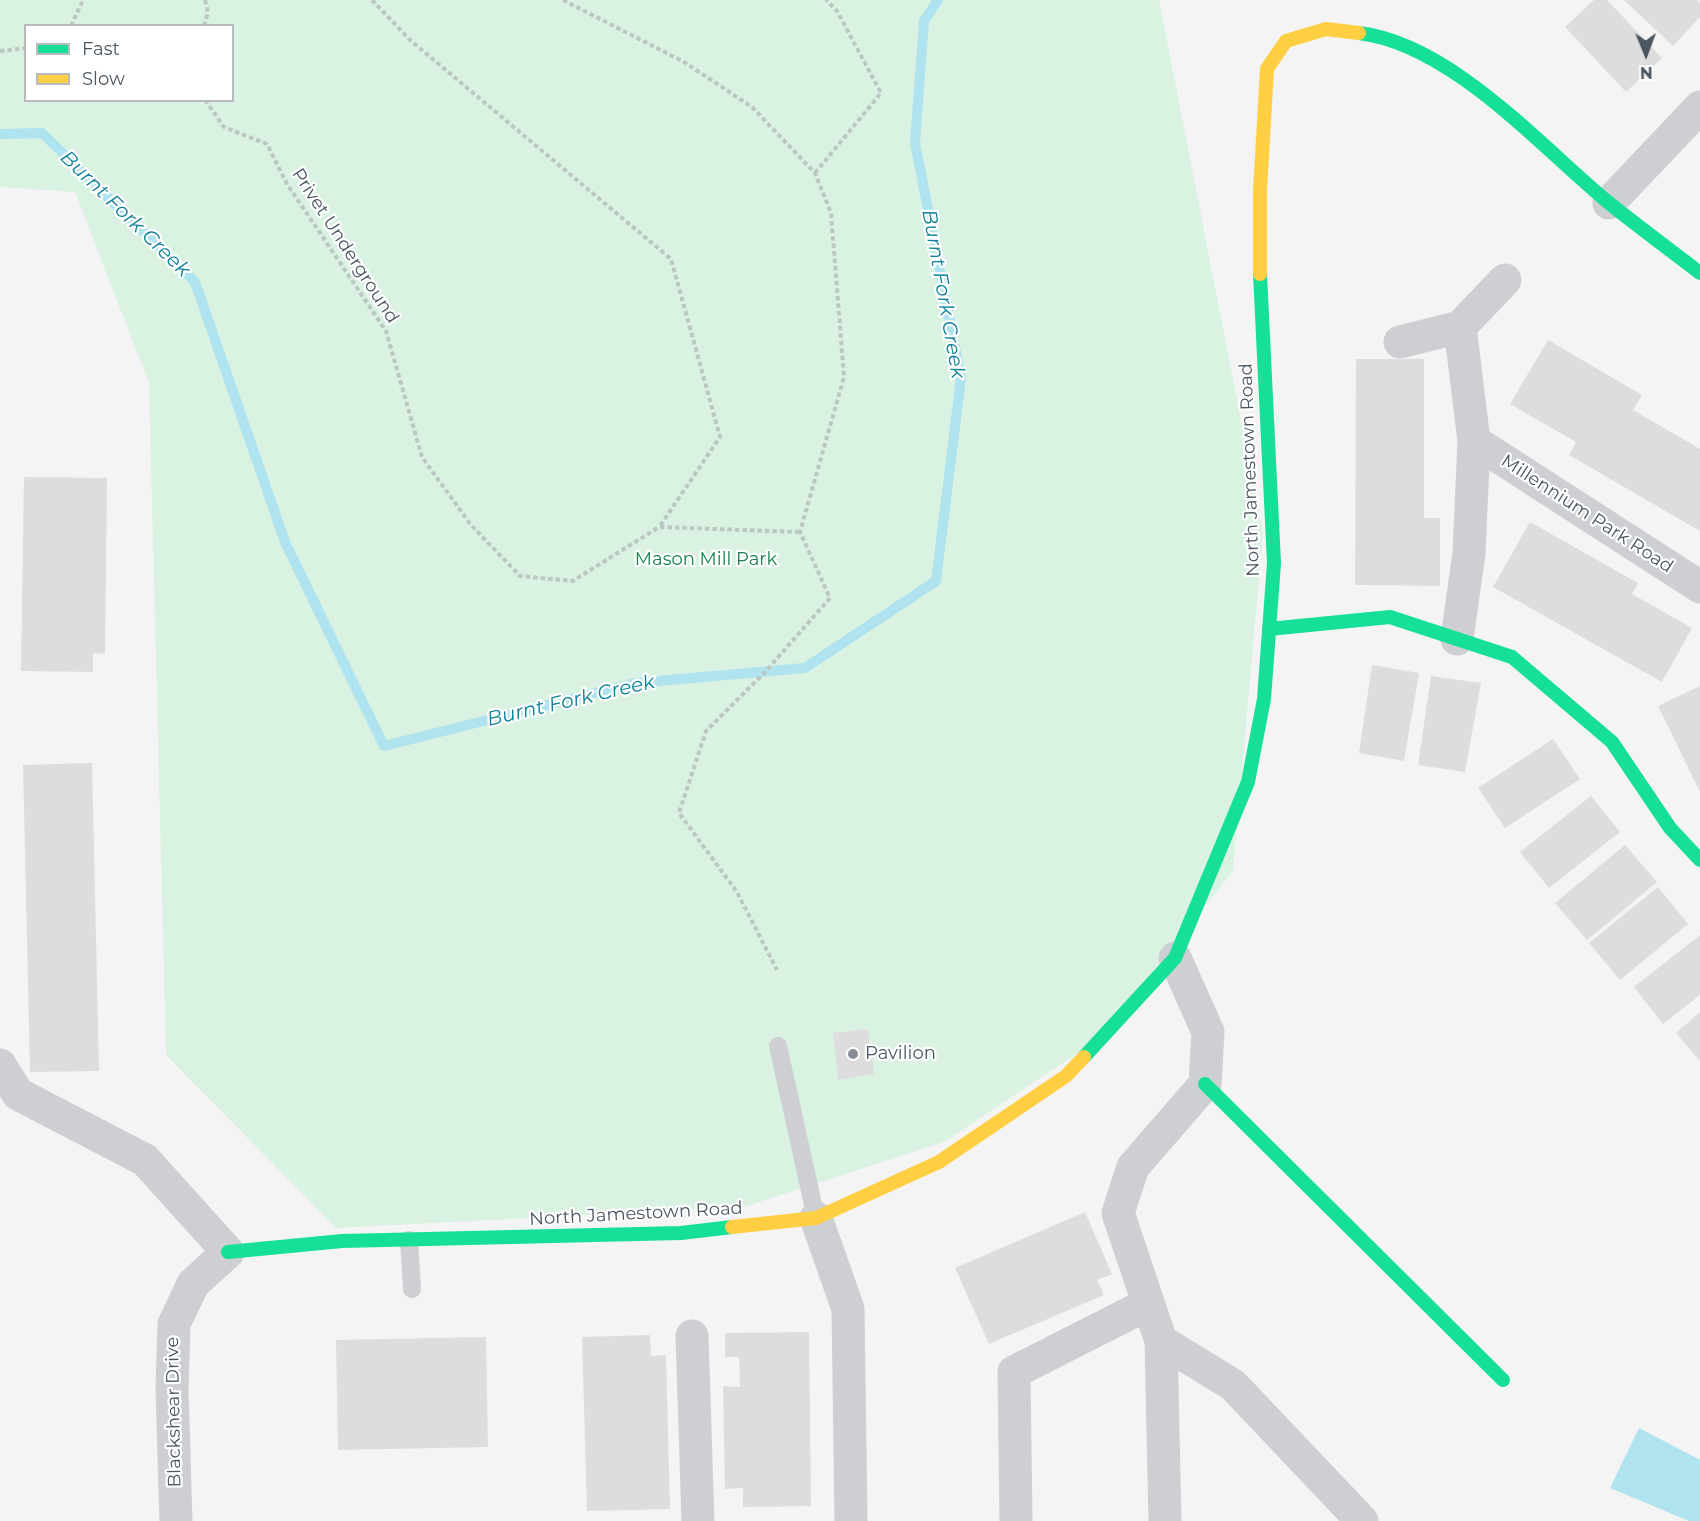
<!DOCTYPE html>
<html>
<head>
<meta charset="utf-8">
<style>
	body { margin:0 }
	#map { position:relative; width:1700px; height:1521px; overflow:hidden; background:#f4f4f4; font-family:Montserrat,sans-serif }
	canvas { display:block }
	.legend { position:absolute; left:24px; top:24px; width:210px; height:78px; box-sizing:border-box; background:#fff; border:2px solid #b7bbbf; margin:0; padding:8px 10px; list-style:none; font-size:18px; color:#4a5660 }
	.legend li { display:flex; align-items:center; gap:12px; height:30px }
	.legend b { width:30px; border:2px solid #b7bbbf }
	.north { position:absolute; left:1616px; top:24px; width:60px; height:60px; -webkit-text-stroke:4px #fff; paint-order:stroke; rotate:179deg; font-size:16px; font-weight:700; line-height:24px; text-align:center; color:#4a5660 }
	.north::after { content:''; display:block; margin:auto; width:21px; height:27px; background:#4a5660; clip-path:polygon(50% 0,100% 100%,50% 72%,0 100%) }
</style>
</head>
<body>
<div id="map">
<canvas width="1700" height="1521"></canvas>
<ul class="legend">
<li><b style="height:8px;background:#16e098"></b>Fast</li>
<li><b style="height:8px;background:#ffcf43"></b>Slow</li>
</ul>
<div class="north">N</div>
</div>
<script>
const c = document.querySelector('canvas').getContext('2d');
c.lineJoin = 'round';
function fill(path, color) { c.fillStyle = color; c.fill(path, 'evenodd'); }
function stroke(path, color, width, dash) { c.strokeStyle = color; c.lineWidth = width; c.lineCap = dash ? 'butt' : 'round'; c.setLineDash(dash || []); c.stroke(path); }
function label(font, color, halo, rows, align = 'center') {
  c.font = font + ' Montserrat,sans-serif'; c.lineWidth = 4.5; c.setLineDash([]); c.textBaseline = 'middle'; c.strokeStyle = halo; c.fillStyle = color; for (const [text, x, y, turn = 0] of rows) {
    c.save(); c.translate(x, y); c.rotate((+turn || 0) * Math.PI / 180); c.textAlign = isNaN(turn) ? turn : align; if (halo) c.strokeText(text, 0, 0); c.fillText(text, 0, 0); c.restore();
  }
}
fill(new Path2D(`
	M0,0H1159L1263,533L1233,871L1100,1038L944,1142L744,1207L336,1228L166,1055L149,383L75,192L0,187ZM26,26H232V100H26Z`), '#d9f2e2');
fill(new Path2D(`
	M1639,1428L1700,1460V1521H1689L1610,1488Z`), '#aee3ef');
stroke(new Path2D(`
	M0,134L42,133L195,282L285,542L384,746L635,683L805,668L936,581L961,378L915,143L924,21L938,0`), '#aee3ef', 10);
fill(new Path2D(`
	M1594,0H1607L1662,58L1626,92L1565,27Z
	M1624,0H1697L1700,3V17L1673,46Z
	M1548,340L1642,395L1633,410L1700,449V531L1569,455L1576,442L1510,404Z
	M1356,359H1424V518H1440V586L1355,585Z
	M24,477L107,478L105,654L93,653V672L21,671Z
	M1530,522L1638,583L1632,594L1692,628L1662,682L1493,587Z
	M1372,665L1419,673L1404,761L1359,753Z
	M1431,676L1481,683L1465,772L1418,765Z
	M1700,686V792L1658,706Z
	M1553,739L1580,779L1505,828L1478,788Z
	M92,763L99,1071L30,1072L23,765Z
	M1591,796L1620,832L1549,888L1520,852Z
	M1625,845L1657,882L1587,940L1555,903Z
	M1658,887L1688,924L1620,980L1589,943Z
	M1700,935V995L1663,1024L1634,987Z
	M1700,1012V1061L1676,1033Z
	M868,1029L874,1074L838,1080L833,1033Z
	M1085,1212L1112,1274L1097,1280L1104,1295L989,1344L955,1268Z
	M809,1332L811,1506L743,1507V1488L725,1489L723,1386L740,1387L739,1357H725V1333Z
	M650,1335L651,1356L666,1355L670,1509L587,1511L582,1337Z
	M486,1337L488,1447L338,1450L336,1340Z`), '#ddddde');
stroke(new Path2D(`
	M372,0L410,40L671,259L720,437L660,526
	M563,0L684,62L752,107L815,173L831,213L844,377L800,532L830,598L766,671L706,731L679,813L737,892L777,970
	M71,26L83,0
	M204,26L208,12L205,0
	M0,51L26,48
	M205,100L224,127L267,144L287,184L386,331L422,457L471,525L520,576L573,581L659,527L800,532
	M815,173L881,93L837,11L826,0`), '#bcc7c4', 4, [4.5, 3]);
stroke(new Path2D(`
	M778,1046L816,1218
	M409,1240L412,1289`), '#cdcfd2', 18);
stroke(new Path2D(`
	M1609,203L1700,107
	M1400,342L1460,327L1505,280
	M1474,441L1700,587
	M1457,639L1469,553L1474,441L1460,327
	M0,1065L18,1094L145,1160L228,1252L193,1284L174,1324L172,1390L176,1521
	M816,1218L848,1309L851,1521
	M692,1336L698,1521
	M1161,1341L1233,1385L1362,1521
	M1016,1521L1014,1372L1148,1304
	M1165,1521L1161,1341L1118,1213L1133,1167L1205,1084L1208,1032L1175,958`), '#cdcfd2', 33);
stroke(new Path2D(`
	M1359,33C1451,44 1540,146 1609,203C1639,227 1670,250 1700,273
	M1269,629L1390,617L1512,657L1612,742L1670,828L1700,860
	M1084,1057L1175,958L1248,782L1264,699L1274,563L1260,274
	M1205,1084L1503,1380
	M228,1252L342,1241L681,1233L732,1227`), '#16e098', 14);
stroke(new Path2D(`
	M1260,274V191L1267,69L1286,41L1326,29L1359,33
	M732,1227L816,1218L939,1162L1066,1076L1084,1057`), '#ffcf43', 14);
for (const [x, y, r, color] of [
	[853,1054,6,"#868d94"]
]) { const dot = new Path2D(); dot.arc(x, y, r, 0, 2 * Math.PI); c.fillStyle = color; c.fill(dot); stroke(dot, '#fff', 2); }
label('18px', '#4a5660', '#fff', [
	["Privet Underground",345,246,57],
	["North Jamestown Road",1250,470,-92],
	["Millennium Park Road",1587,514,33],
	["North Jamestown Road",636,1214,-3],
	["Blackshear Drive",174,1412,-91]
]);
label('18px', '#18844b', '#fff', [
	["Mason Mill Park",706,560]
]);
label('18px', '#4a5660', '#fff', [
	["Pavilion",865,1054]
], 'left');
label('italic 20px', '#0e8098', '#fff', [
	["Burnt Fork Creek",125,214,44],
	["Burnt Fork Creek",943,294,80],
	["Burnt Fork Creek",571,701,-13]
]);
</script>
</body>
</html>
